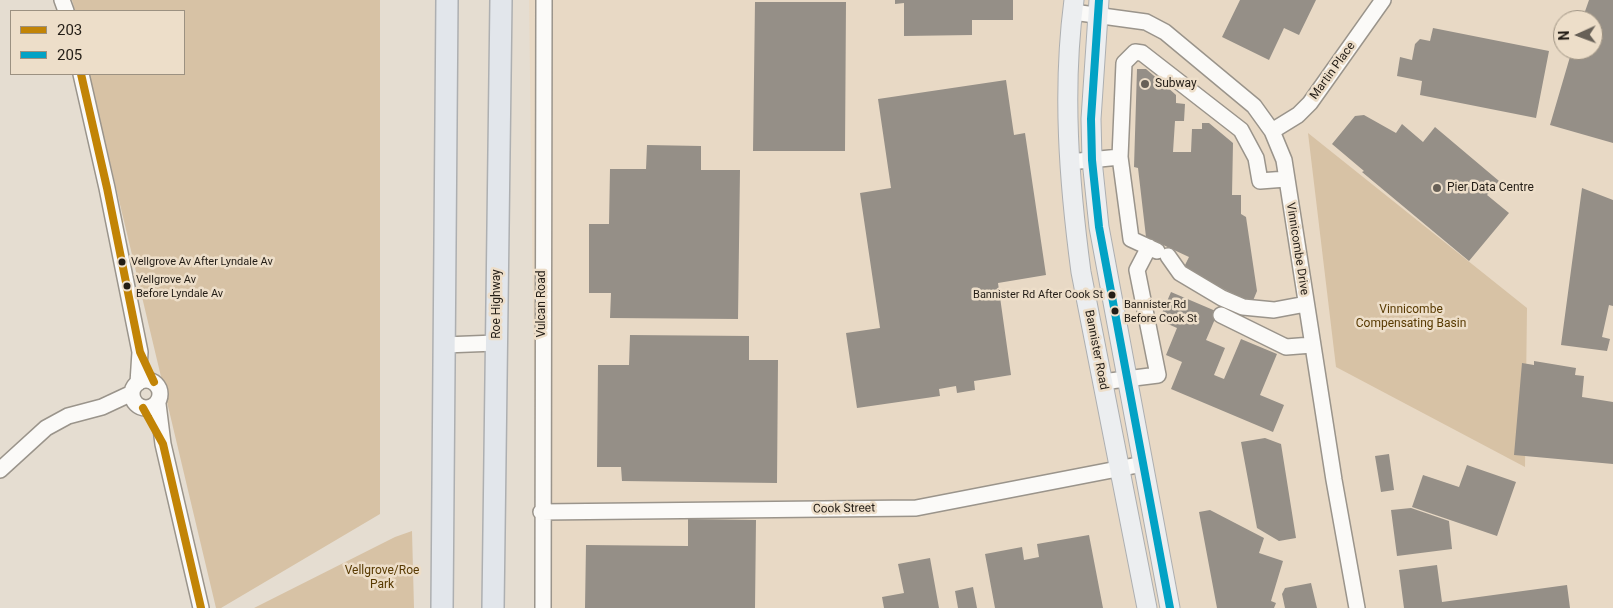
<!DOCTYPE html>
<html>
<head>
<meta charset="utf-8">
<style>
	body { margin:0 }
	#map { position:relative; width:1613px; height:608px; overflow:hidden; background:#e5ddd1; font-family:Roboto,sans-serif }
	canvas { display:block }
	.legend { position:absolute; left:10px; top:10px; width:175px; height:65px; box-sizing:border-box; background:#eddec9; border:1px solid #9c9181; margin:0; padding:6px 9px; list-style:none; font-size:15px; color:#231d16 }
	.legend li { display:flex; align-items:center; gap:10px; height:25px }
	.legend b { width:25px; border:1px solid #9c9181 }
	.north { position:absolute; left:1553px; top:10px; width:50px; height:50px; box-sizing:border-box; background:#eddec9; border:1px solid #9c9181; border-radius:50%; rotate:268deg; font-size:14px; font-weight:700; line-height:20px; text-align:center; color:#231d16 }
	.north::after { content:''; display:block; margin:auto; width:18px; height:22px; background:#676057; clip-path:polygon(50% 0,100% 100%,50% 72%,0 100%) }
</style>
</head>
<body>
<div id="map">
<canvas width="1613" height="608"></canvas>
<ul class="legend">
<li><b style="height:6px;background:#c28406"></b>203</li>
<li><b style="height:6px;background:#02a2c5"></b>205</li>
</ul>
<div class="north">N</div>
</div>
<script>
const c = document.querySelector('canvas').getContext('2d');
c.lineJoin = 'round';
function fill(path, color) { c.fillStyle = color; c.fill(path, 'evenodd'); }
function stroke(path, color, width, dash) { c.strokeStyle = color; c.lineWidth = width; c.lineCap = dash ? 'butt' : 'round'; c.setLineDash(dash || []); c.stroke(path); }
function label(font, color, halo, rows, align = 'center') {
  c.font = font + ' Roboto,sans-serif'; c.lineWidth = 5; c.setLineDash([]); c.textBaseline = 'middle'; c.strokeStyle = halo; c.fillStyle = color; for (const [text, x, y, turn = 0] of rows) {
    c.save(); c.translate(x, y); c.rotate((+turn || 0) * Math.PI / 180); c.textAlign = isNaN(turn) ? turn : align; if (halo) c.strokeText(text, 0, 0); c.fillText(text, 0, 0); c.restore();
  }
}
fill(new Path2D(`
	M529,0H1613V608H537ZM1563,20H1593V50H1563Z`), '#e8d9c5');
fill(new Path2D(`
	M72,0H380V514L221,608H216L89,74H184V11H75Z
	M1308,133L1527,308L1525,467L1336,367Z
	M412,531L414,608H254L395,537Z`), '#d7c2a5');
fill(new Path2D(`
	M895,0H1013V20H972V35L904,36V3L895,4Z
	M1240,0H1316L1299,35L1284,28L1269,60L1222,37Z
	M1589,0H1613V143L1550,125L1572,50H1593V20H1582Z
	M755,2H846L845,151H753Z
	M1433,28L1549,51L1536,118L1420,95L1422,81L1397,76L1400,57L1412,60L1415,44L1420,39L1430,41Z
	M1137,69H1146L1160,81V87H1167L1176,95V103L1185,104L1184,121H1175L1173,152H1191L1192,129H1202V123H1209L1233,143L1232,195H1241V214L1246,217L1257,291L1252,303L1183,269L1189,257L1146,237L1138,168L1134,167Z
	M1006,80L1014,135L1025,133L1046,275L998,283L1011,375L974,381L975,390L957,393L956,386L939,389L940,396L857,408L846,333L880,328L860,193L891,188L878,99Z
	M1364,115L1396,133L1402,124L1423,142L1435,127L1499,181L1487,195L1509,213L1469,261L1362,172L1364,171L1332,144L1355,116Z
	M647,145L701,146V170H740L738,319L610,318L611,293H589V224H609L610,169H646Z
	M1582,188L1613,200V306L1609,305L1602,337L1610,339L1607,351L1561,345Z
	M1171,292L1218,312L1206,340L1225,348L1214,375L1224,379L1241,339L1277,354L1260,395L1284,405L1273,432L1171,389L1182,362L1166,355L1177,328L1159,320Z
	M630,335L749,336V360H778L777,483L622,481L621,467H597L598,365H629Z
	M1534,361L1576,368L1575,375L1584,376L1582,397L1613,402V464L1514,455L1522,363L1534,365Z
	M1265,438L1281,444L1296,538L1279,541L1257,528L1241,442Z
	M1389,454L1394,490L1381,492L1375,456Z
	M1467,465L1516,482L1497,536L1412,507L1423,475L1459,487Z
	M1411,508L1449,521L1452,549L1397,556L1391,510Z
	M1210,510L1264,538L1259,553L1283,561L1271,601L1276,603L1274,608H1217L1199,512Z
	M688,519L756,520L755,608H585L586,545L688,546Z
	M1089,535L1103,608H995L985,554L1022,547L1024,560L1039,557L1037,544Z
	M930,558L939,608H884L882,597L904,593L898,564Z
	M1437,565L1442,602L1567,585L1570,608H1404L1399,570Z
	M1311,583L1317,608H1285L1282,594L1285,588Z
	M973,587L977,608H958L955,591Z`), '#958f87');
const minor = new Path2D(`
	M62,0L66,11
	M1073,12L1146,22L1165,32L1254,106L1272,131L1284,160L1334,480L1357,608
	M81,74L107,188L140,352L138,383
	M1272,131L1298,115L1310,103L1383,0
	M1120,157L1131,239L1157,251
	M1069,162L1120,157L1124,63L1135,52L1142,53L1241,130L1256,158L1260,181L1286,179
	M1168,256L1180,273L1222,298L1243,307L1274,310L1306,304
	M1221,315L1286,347L1312,345
	M444,345L496,343
	M132 394a14 14 0 1 1 28 0a14 14 0 1 1-28 0Z
	M1102,382L1158,375L1137,270L1149,247
	M158,404L163,444L201,608
	M0,470L46,428L68,416L102,407L132,393
	M541,512L916,508L1143,464
	M543,608L544,0`);
const major = new Path2D(`
	M1074,0C1062,90 1069,182 1081,272L1147,608
	M1099,0L1091,119L1092,160L1099,227L1170,608`);
const highway = new Path2D(`
	M442,608L447,0
	M493,608L501,0`);
stroke(minor, '#9a948b', 18);
stroke(major, '#adafb1', 21);
stroke(highway, '#adafb1', 24);
stroke(minor, '#fbfaf8', 15);
stroke(major, '#eceef0', 19);
stroke(highway, '#e2e6eb', 21);
stroke(new Path2D(`
	M81,74L107,188L140,352L154,382
	M143,408L163,444L201,608`), '#c28406', 8);
stroke(new Path2D(`
	M1099,0L1091,119L1092,160L1099,227L1170,608`), '#02a2c5', 8);
for (const [x, y, r, color] of [
	[1145,84,5,"#676057"],
	[1437,188,5,"#676057"],
	[122,262,4.5,"#231d16"],
	[127,286,4.5,"#231d16"],
	[1112,295,4.5,"#231d16"],
	[1115,311,4.5,"#231d16"]
]) { const dot = new Path2D(); dot.arc(x, y, r, 0, 2 * Math.PI); c.fillStyle = color; c.fill(dot); stroke(dot, '#eddec9', 2); }
label('11px', '#231d16', '#eddec9', [
	["Vellgrove Av After Lyndale Av",131,262],
	["Vellgrove Av",136,280],
	["Before Lyndale Av",136,294],
	["Bannister Rd After Cook St",1103,295,"right"],
	["Bannister Rd",1124,305],
	["Before Cook St",1124,319]
], 'left');
label('12px', '#231d16', '#eddec9', [
	["Martin Place",1333,71,-54],
	["Vinnicombe Drive",1297,249,81],
	["Roe Highway",497,304,-90],
	["Vulcan Road",542,304,-90],
	["Bannister Road",1096,350,79],
	["Cook Street",844,509,-1]
]);
label('12px', '#231d16', '#eddec9', [
	["Subway",1155,84],
	["Pier Data Centre",1447,188]
], 'left');
label('12px', '#583a02', '#eddec9', [
	["Vinnicombe",1411,310],
	["Compensating Basin",1411,324],
	["Vellgrove/Roe",382,571],
	["Park",382,585]
]);
</script>
</body>
</html>
